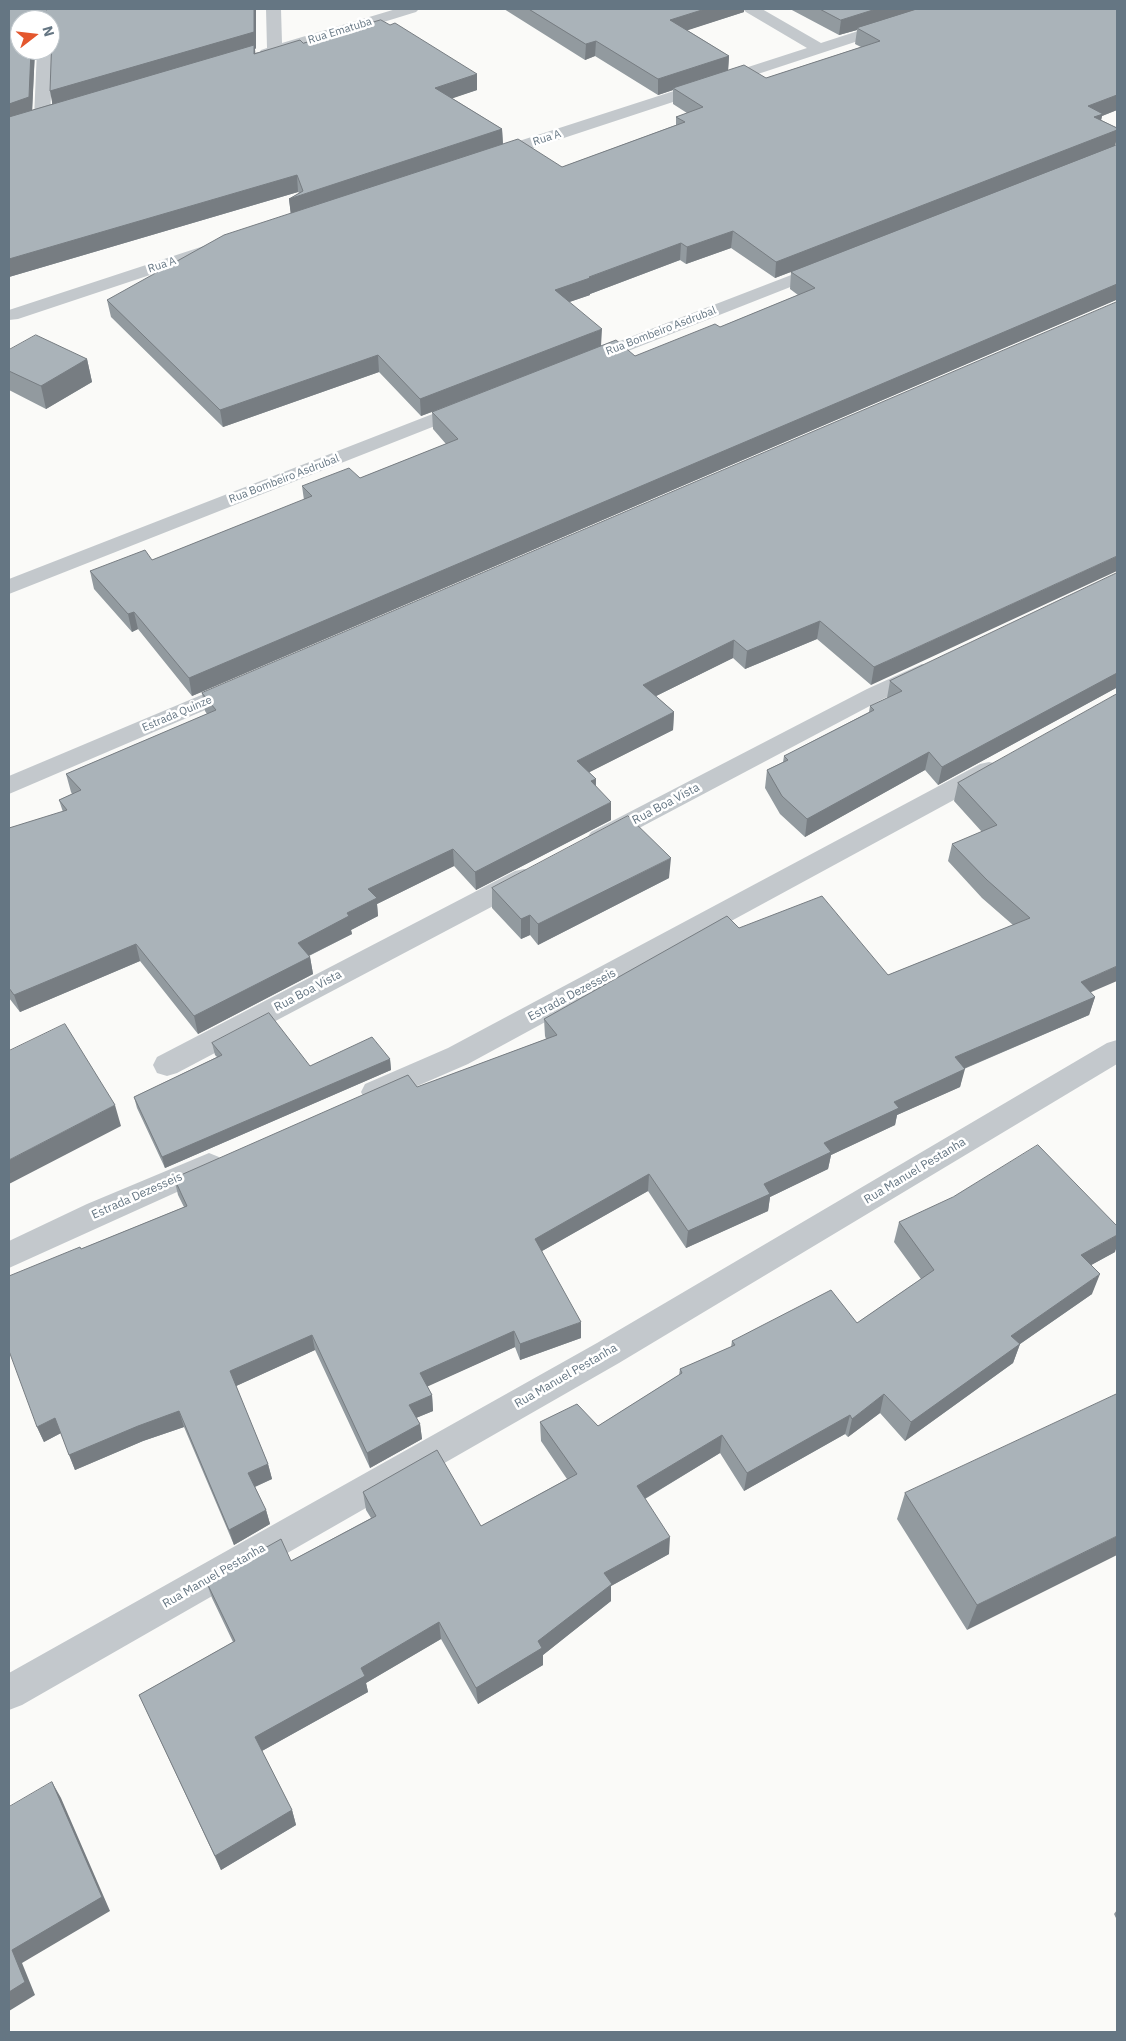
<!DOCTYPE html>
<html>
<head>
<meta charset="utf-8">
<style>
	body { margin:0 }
	#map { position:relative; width:1126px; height:2041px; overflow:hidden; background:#fafaf8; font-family:"IBM Plex Sans",sans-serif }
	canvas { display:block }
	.frame { position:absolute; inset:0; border:10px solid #657683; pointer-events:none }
	.north { position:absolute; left:10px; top:10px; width:50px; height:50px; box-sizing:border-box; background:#fff; border:1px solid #c1c8cd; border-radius:50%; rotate:74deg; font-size:14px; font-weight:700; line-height:20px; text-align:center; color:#657683 }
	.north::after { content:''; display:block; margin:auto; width:18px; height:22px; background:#e4572e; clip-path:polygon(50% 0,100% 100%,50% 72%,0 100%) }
</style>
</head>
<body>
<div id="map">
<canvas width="1126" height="2041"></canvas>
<div class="frame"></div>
<div class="north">N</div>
</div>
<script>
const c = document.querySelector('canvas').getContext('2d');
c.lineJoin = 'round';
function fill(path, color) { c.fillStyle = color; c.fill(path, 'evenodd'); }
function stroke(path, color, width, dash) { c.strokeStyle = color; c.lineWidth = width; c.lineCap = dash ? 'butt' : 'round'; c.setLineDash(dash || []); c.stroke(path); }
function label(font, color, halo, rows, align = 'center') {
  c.font = font + ' "IBM Plex Sans",sans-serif'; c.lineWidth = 5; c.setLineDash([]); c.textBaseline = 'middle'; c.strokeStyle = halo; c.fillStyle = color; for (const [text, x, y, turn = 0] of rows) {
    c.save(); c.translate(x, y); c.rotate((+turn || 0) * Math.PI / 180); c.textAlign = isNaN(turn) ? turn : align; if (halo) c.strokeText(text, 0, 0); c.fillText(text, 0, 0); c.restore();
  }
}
fill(new Path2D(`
	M266,9H281L282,43L396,9H419L416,12L267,58L261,56L259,53L261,50L267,48Z
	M743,9H762L821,43L926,9H949L946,12L497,160H485L483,156L485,152L807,48L746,12Z
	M50,47L53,50L50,118L48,122H36L34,118L37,50H50Z
	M219,241L225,242L228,246L225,250L18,319L9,320V310Z
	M825,262L831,263L834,267L831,271L595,364L588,366L581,364L578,360L581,356Z
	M466,401L473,403L476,407L473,411L9,594V579Z
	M922,664L930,667L934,672L930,677L883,699L609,844L600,847L591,844L587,838L591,832L867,689Z
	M237,680L245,683L249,688L245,693L9,794V776Z
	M989,762L998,764L1001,770L998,776L468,1064L385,1100L375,1103L365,1100L361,1092L365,1084L448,1048L980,764Z
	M524,869L533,871L537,878L533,885L177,1073L167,1076L157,1073L153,1065L157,1057L515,871Z
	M1117,1040V1064L619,1363L22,1705L9,1710V1673L597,1343L1107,1043Z
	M209,1153L219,1157L224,1165L219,1173L9,1268V1241L87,1204Z`), '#c3c8cc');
fill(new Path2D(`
	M9,9L46,10L49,9H256V48L255,49V53L303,43L477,74V90L452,98L502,129L503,144L562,167L676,125V117L687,113L673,104V90L658,95L595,56L585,60L504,9H744V12L687,30L729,56L728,70L766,78L861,47L855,44L857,30L839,35L790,9H1117V110L1102,116L1101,120L1117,128V137L1115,146L1117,145V301L1116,300L192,696L138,629L132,632L94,589L90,571L152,560L304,500L302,486L360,478L446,444L433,429L432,412L421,416L379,372L223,427L111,317L107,300L291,214L289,199L299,193L298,192L9,277ZM20,20H50V45L51,46L52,104L32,110L35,50H20ZM731,248L775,278L791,272L790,289L798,295L720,327L635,356L601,346L569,302L590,295V294L680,260L686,264Z
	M1117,302L871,685L817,639L745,669L733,658L656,696L674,712L673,730L589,772L596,779V786L611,820L476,890L454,866L377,904L378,916L351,930L352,934L309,956L310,957L313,974L198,1034L140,961L20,1012L9,998V828L63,812L59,800L72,794L71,792L66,774L207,714L205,711L202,693Z
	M9,350L87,359L92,382L46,409L9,390Z
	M1117,573V689L1116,688L938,785L925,770L805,837L780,814L765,788L767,770L783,762L784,756L869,712L870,706L887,698L890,681Z
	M1117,694L1091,993L1095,997L1089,1015L964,1069L960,1087L897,1115L895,1125L831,1155L828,1169L770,1197L768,1211L686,1248L648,1191L542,1251L581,1338L520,1360L515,1347L427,1386L432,1395L433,1411L416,1418L420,1424L422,1439L370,1468L315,1350L236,1386L268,1464L272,1479L255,1487L266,1510L270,1524L234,1545L184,1427L143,1441L75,1470L61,1433L44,1442L37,1427L81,1249L184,1207L178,1195L174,1178L546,1039L545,1036L544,1019L739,928L888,975L1013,925L982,898L948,861L952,844L982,832L954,801L958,783Z
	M669,878L538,945L530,935L521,939L492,908V888Z
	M212,1043L310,1066L390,1059L391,1070L165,1168L137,1108L134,1097L217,1057L215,1055Z
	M899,1222L1115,1252L1091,1265L1092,1294L1020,1344L1013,1363L905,1441L880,1413L848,1437L845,1434L744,1491L720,1453L645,1499L669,1554L611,1586V1601L543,1655V1665L478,1704L441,1639L366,1683L368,1692L262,1751L292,1810L296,1825L221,1870L139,1695L233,1642L212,1598L206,1581L291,1561L371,1518L366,1510L363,1492L481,1526L567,1479L541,1441L540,1422L598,1426L679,1375L680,1369L731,1347L732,1341L857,1323L921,1279L894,1242Z
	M1117,1394L967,1630L897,1519L905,1493Z
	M1117,1910V1920L1114,1914Z`), '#929a9f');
fill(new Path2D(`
	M254,9H256V48L255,49L256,61L53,107L50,91Z
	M705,9H744V12L670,36V20Z
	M876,9H922L857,28V30L839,35L841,20Z
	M596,41L595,56L585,60L586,44Z
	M31,50H35L32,114L9,121V104Z
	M729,56L728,72L673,88V90L658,95V79Z
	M477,74V90L436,104L435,88Z
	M1117,95V110L1102,116L1099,130L1088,106Z
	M502,129L503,146L291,216L289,199Z
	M1117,130V137L1115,146L775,278L776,262Z
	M297,175L298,192L9,277V259Z
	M733,231L731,248L686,264L687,247Z
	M681,243L680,260L590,294V295L555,307V290Z
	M1117,284V296L1116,300L192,696L189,678Z
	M602,329L601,346L421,416L420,399Z
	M378,355L379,372L223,427L220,410Z
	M87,359L92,382L46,409L41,386Z
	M1117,556V571L871,685L874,667Z
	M134,612L138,629L132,632L128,614Z
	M820,621L817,639L745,669L747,651Z
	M734,640L733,658L642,703L643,685Z
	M1117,673V685L1116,688L938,785L942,767Z
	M674,712L673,730L576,779L577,761Z
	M929,752L925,770L805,837L807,819Z
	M596,779L595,797L591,781Z
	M611,802V820L476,890L475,872Z
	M453,849L454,866L377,904L378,916L351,930L352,934L300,960L298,943L347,913L368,889Z
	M671,858L669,878L538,945V924Z
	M530,915V935L521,939V919Z
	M136,944L140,961L20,1012L14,995Z
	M310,957L313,974L198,1034L194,1016Z
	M1117,966V981L1075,999L1081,982Z
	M1095,997L1089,1015L951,1074L955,1057Z
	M390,1059L391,1070L165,1168L162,1157Z
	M965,1069L960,1087L897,1115L895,1125L831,1155L828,1169L770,1197L768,1211L686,1248L688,1231L764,1184L824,1143L894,1102Z
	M115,1105L121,1126L9,1184V1160Z
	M649,1174L648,1191L535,1255V1239Z
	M1117,1235V1246L1115,1252L1073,1275L1081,1255Z
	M1100,1274L1092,1294L1020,1344L1013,1363L905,1441L911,1422L1011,1336Z
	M581,1322V1338L520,1360V1344Z
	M514,1331L515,1347L422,1389L420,1373Z
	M312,1335L315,1350L234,1387L230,1371Z
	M884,1394L880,1413L848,1437L852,1419Z
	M432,1395L433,1411L411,1420L409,1405Z
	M179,1411L184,1427L143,1441L75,1470L69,1455L138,1426Z
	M850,1415L845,1434L744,1491L747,1473Z
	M55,1418L61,1433L44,1442L37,1427Z
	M420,1424L422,1439L370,1468L367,1453Z
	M722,1435L720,1453L636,1504L637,1486Z
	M268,1464L272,1479L252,1488L248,1473Z
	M266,1510L270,1524L234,1545L229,1530Z
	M1117,1536V1555L967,1630L977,1605Z
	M670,1537L669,1554L611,1586V1601L543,1655V1665L478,1704L476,1688L538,1641L604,1573Z
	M439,1622L441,1639L366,1683L368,1692L260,1752L255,1737L361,1668Z
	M52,1782L61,1798L110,1911L22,1963L35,1995L9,2011V1992L12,1950Z
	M292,1810L296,1825L221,1870L215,1856Z`), '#777d82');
const building = new Path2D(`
	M9,9H46V10L49,9H254V32L50,91L52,34L50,32V20H20V50H31L29,97L9,104Z
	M529,9H705L670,20L729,56L658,79L596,41L586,44Z
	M820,9H876L841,20Z
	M917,9H1117V95L1088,106L1103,114L1094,117L1117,128V130L776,262L733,231L687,247L681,243L589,277L590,278L555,290L602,329L420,399L378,355L220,410L107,300L224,235L518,139L562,167L685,122L676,117L703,107L673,88L744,65L766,78L880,41L857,28Z
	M381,20L390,25L395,23L477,74L435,88L502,129L289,199L303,191L297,175L9,259V117L254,45V54L300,40L303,43Z
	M1117,145V284L189,678L134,612L128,614L90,571L145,550L152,560L312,496L302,486L349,468L360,478L458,439L432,412L616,340L635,356L715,324L720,327L815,288L791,272Z
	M1117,302V556L874,667L820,621L747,651L734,640L643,685L674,712L577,761L596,779L591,781L611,802L475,872L453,849L368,889L377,898L347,913L349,916L298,943L310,957L194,1016L136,944L14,995L9,988V828L67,810L59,800L81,790L66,774L216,710L202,693Z
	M36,335L87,359L41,386L9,371V350Z
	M1117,573V673L942,767L929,752L807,819L782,796L767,770L788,760L784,756L874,710L870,706L902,691L890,681Z
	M1117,694V841H1116L1117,842V966L1081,982L1095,997L955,1057L965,1069L894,1102L899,1108L824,1143L831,1152L764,1184L770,1194L688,1231L649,1174L535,1239L581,1322L520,1344L514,1331L420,1373L432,1395L409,1405L420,1424L367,1453L312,1335L230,1371L268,1464L248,1473L266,1510L229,1530L179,1411L138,1426L69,1455L55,1418L37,1427L9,1351V1276L80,1247L81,1249L187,1206L174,1178L408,1075L417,1087L557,1035L544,1019L727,916L739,928L822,896L888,975L1030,918L987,880L952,844L997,825L958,783Z
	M628,816L671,858L538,924L530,915L521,919L492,888Z
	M269,1013L310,1066L372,1037L390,1059L162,1157L134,1097L222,1055L212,1043Z
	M65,1024L115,1105L9,1160V1051Z
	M1038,1145L1117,1226V1235L1081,1255L1100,1274L1011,1336L1020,1344L911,1422L884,1394L852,1419L850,1415L747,1473L722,1435L637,1486L670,1537L604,1573L612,1584L538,1641L542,1648L476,1688L439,1622L361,1668L365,1676L255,1737L292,1810L215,1856L139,1695L235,1641L206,1581L281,1539L291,1561L376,1516L363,1492L437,1450L481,1526L577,1474L540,1422L577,1404L598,1426L682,1373L680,1369L735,1345L732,1341L831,1290L857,1323L934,1270L899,1222L953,1197Z
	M1117,1394V1536L977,1605L905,1493Z
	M52,1782L102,1897L12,1950L25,1982L9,1992V1807Z`);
fill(building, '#aab3b9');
stroke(building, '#777d82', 1);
label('11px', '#657683', '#fff', [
	["Rua Ematuba",340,31,-17],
	["Rua A",547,138,-18],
	["Rua A",162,265,-18],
	["Rua Bombeiro Asdrubal",661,331,-21],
	["Rua Bombeiro Asdrubal",284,479,-21],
	["Estrada Quinze",177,714,-23]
]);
label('12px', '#657683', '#fff', [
	["Rua Boa Vista",666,804,-28],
	["Rua Boa Vista",308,991,-28],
	["Estrada Dezesseis",572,995,-28],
	["Rua Manuel Pestanha",915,1171,-31],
	["Estrada Dezesseis",137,1196,-24],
	["Rua Manuel Pestanha",566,1376,-30],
	["Rua Manuel Pestanha",214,1576,-30]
]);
</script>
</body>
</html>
